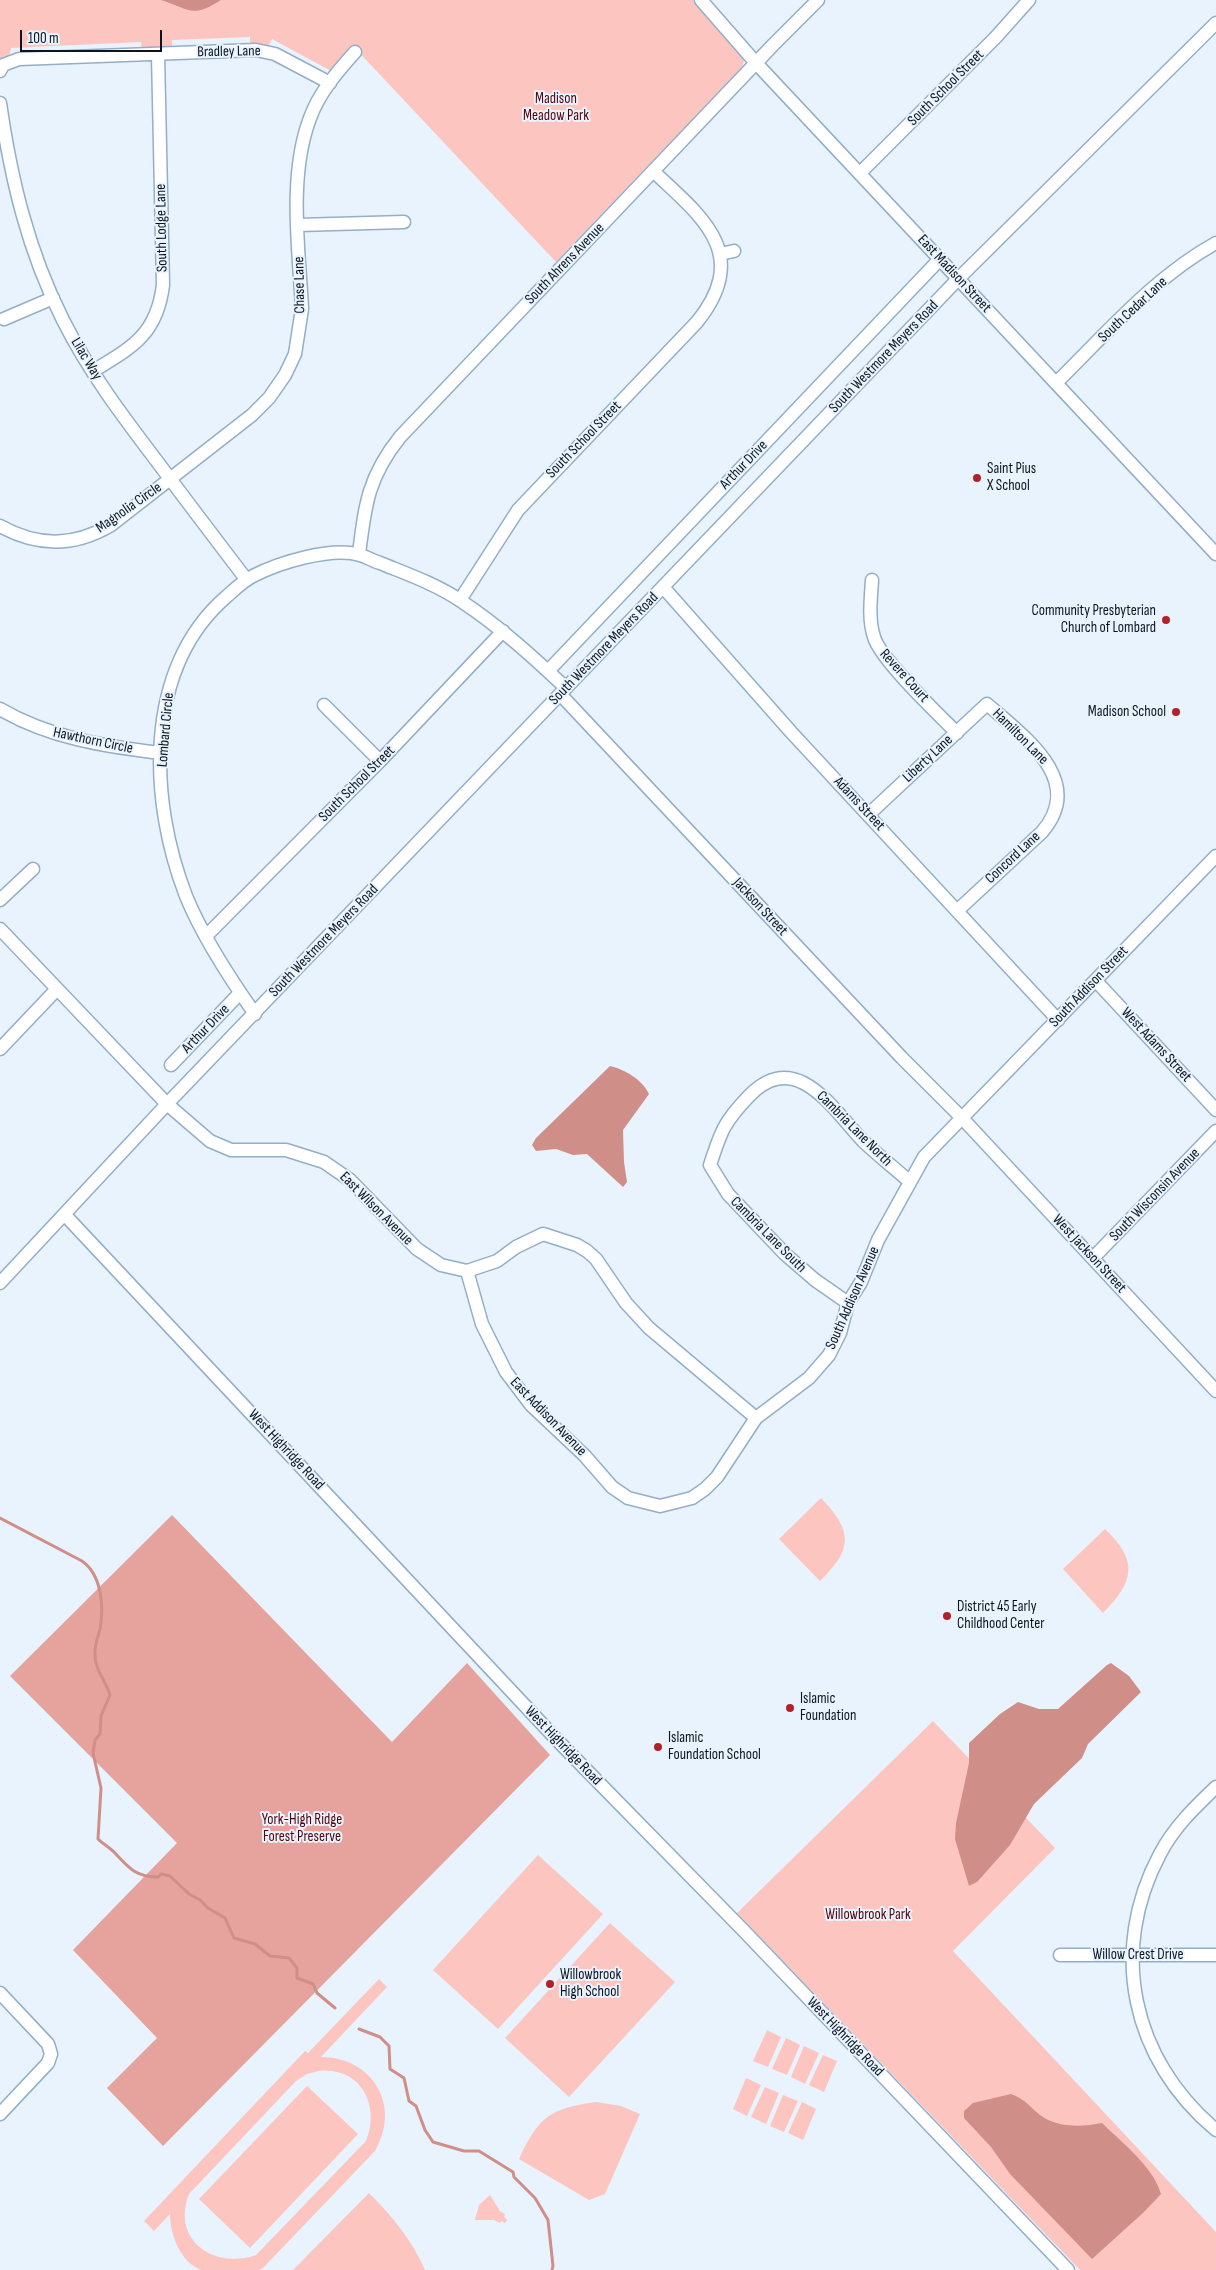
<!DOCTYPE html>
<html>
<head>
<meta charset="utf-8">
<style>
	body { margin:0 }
	#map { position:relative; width:1216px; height:2270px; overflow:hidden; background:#e8f3fe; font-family:"Sofia Sans Condensed",sans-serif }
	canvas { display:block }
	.scale { position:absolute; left:20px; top:30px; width:142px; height:22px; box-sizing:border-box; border:2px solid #0c151f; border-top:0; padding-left:6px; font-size:15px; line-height:18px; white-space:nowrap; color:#0c151f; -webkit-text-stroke:4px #e8f3fe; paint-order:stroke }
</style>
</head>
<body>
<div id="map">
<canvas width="1216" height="2270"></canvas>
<div class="scale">100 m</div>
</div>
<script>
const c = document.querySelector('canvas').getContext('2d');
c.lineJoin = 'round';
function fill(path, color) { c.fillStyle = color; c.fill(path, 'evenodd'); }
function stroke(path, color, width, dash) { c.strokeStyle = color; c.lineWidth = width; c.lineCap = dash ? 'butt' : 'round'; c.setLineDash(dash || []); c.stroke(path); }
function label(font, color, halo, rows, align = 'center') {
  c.font = font + ' "Sofia Sans Condensed",sans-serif'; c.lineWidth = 4; c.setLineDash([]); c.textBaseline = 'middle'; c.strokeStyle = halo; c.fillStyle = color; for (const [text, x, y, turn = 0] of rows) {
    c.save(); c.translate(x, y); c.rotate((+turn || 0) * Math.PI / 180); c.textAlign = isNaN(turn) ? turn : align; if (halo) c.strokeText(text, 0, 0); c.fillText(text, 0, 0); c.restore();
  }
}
fill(new Path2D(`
	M0,0H693L745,58L742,67L556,262L353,46L331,71L272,39L268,47L250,45V37L172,40V49L142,50L141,42L11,48L9,57L0,60Z
	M821,1498C853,1531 853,1549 820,1581L779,1539Z
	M1105,1529C1139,1561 1134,1582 1103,1613L1063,1569Z
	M933,1721L1055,1848L953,1951L1216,2232V2270H1080L737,1913Z
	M538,1855L603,1914L498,2029L433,1970Z
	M610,1923L675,1982L569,2097L505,2038Z
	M379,1979L387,1987L321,2057C372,2057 402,2105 375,2151L263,2268L259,2270C247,2270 210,2270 201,2270C180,2262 170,2234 170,2214L154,2231L144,2221L305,2051L308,2053ZM318,2071C360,2066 381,2105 366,2141L256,2255C213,2270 171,2239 189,2194L296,2081L307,2074Z
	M767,2030L781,2037L768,2067L753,2061Z
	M786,2038L800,2045L787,2075L772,2069Z
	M804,2046L819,2053L805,2084L791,2077Z
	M823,2055L837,2061L824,2092L809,2085Z
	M746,2078L761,2085L747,2116L733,2109Z
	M307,2086L358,2134L250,2248L199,2199Z
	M765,2087L779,2093L766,2124L751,2117Z
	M783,2095L798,2101L784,2132L770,2126Z
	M596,2102L621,2106L640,2114L605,2194L589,2200L519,2159C538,2117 551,2108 596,2102Z
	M802,2102L816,2109L803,2140L788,2133Z
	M369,2193C392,2216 412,2240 425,2270H293Z
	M490,2195L500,2211L505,2214L504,2217L507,2220L505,2223L501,2221L500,2223L494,2220H475L479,2205Z`), '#fdc5c0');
fill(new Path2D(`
	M172,1515L392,1742L467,1663L550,1755L163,2146L107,2088L157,2038L73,1950L177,1843L10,1676Z`), '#e6a29c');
fill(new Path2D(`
	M161,0H221C191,19 190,9 161,0Z
	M610,1066C624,1069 643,1080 649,1094L623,1130L624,1162L627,1182L623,1187L587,1154L573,1155L556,1149L536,1151L532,1145L536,1138Z
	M1111,1663L1129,1676L1141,1692L1088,1744L1082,1758L1034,1804L1010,1845L977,1882L969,1886L955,1839L956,1823L969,1763V1743L1000,1714L1018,1702L1039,1709H1058L1107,1665Z
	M1011,2094C1025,2099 1029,2106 1040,2115C1057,2128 1082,2127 1102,2123C1122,2143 1153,2166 1161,2194L1144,2212L1092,2259L1010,2174L991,2147L964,2118V2111L973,2103Z`), '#d08e88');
stroke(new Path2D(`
	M0,1518L82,1561C102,1575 104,1607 100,1629C98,1637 94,1647 95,1655C95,1670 106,1681 110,1695L101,1716L100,1734L95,1740L93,1753L101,1788L98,1839C103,1844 109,1847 114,1852C128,1867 135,1877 158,1877L161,1874L170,1876L189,1894L200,1900L208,1908L225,1918L234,1938L255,1944L270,1956L289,1958L297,1968V1978L313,1984L317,1993L335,2008
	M359,2029L380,2037L389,2046L390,2069L404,2078L409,2101L416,2106L425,2130L433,2142L464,2151H479L513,2172L514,2177L535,2198L548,2220L553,2266L552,2270`), '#d08e88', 3);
const minor = new Path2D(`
	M701,0L756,63L1216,554
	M0,71L3,65L19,59L256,50L275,54L330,83
	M0,103C11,179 28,251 63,320C89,372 124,418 159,464C188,503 217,541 246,579
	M860,173L996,37L1029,0
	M298,225L404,222
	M720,254L734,251
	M4,319L53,298
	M93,371C133,347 157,334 163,285L158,54
	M1056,383C1105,335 1154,277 1216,243
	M0,526C38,547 74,547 111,525L252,415L269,398L285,375L295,354L302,309C299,249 288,176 310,118C319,93 337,72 355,52
	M359,554C365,505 368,477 400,437L773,45L818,0
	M872,580C871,598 868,619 874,637C880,659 938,714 957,733
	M663,587L791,732L1058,1020
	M460,600L518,510L697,322C752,254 702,217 653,171
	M548,671L940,259
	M560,694L902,1058L962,1118L1216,1391
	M324,705L380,761
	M0,709C50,738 103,746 160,753
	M869,814L987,704C1023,736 1087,780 1042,832L958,910
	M0,900L33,869
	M0,929L167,1104L210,1141L231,1150H286L324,1162L350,1180L417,1249L441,1265L467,1271L497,1261L516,1247L543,1234L577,1245L587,1251L596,1259L626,1303L649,1328L756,1418
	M207,935L380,761L503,631
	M1096,981L1216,1110
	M255,1014C231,980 201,933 186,896C149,801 143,669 226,597C235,589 243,581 253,576C278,563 332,546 360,555C367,557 373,561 380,563C407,574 436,584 461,601C499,626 533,657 566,688
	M0,1049L57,989
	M171,1065L240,993
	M65,1215L559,1742L745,1932L1068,2270
	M1093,1258L1216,1131
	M467,1271L482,1324L506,1372L531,1405L585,1456L612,1487L628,1498L660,1506L692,1498L705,1489L717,1477L756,1418L809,1378L829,1355L840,1333L848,1303L861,1282L878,1240L924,1157L1216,856
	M0,1283L167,1104L958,279L1216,23
	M848,1303L815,1280L785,1254L728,1194L710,1165C721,1131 724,1122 749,1096C796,1048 832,1108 863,1141C878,1155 894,1168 909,1181
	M1216,1787C1195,1807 1174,1827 1160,1854C1108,1951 1132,2060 1216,2130
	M1060,1955H1216
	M0,1993L48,2044L51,2054L48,2063L0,2114`);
stroke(minor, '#94aec8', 15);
stroke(minor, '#fff', 12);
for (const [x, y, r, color] of [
	[977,478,5,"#b22128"],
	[1166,620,5,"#b22128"],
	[1176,712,5,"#b22128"],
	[947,1616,5,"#b22128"],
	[790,1708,5,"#b22128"],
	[658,1747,5,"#b22128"],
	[550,1984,5,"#b22128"]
]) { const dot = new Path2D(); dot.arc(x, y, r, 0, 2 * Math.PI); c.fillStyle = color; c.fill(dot); stroke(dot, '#e8f3fe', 2); }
label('15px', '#0c151f', '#e8f3fe', [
	["Bradley Lane",229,52,-1],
	["South School Street",946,88,-45],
	["South Lodge Lane",162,228,-91],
	["South Ahrens Avenue",565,264,-46],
	["East Madison Street",954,274,47],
	["Chase Lane",300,285,-91],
	["South Cedar Lane",1133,310,-43],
	["South Westmore Meyers Road",884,357,-46],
	["Lilac Way",86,359,59],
	["South School Street",584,440,-46],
	["Arthur Drive",744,465,-46],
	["Magnolia Circle",129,508,-35],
	["South Westmore Meyers Road",604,649,-46],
	["Revere Court",904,676,48],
	["Lombard Circle",166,730,-85],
	["Hamilton Lane",1020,737,45],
	["Hawthorn Circle",93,741,12],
	["Liberty Lane",928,759,-43],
	["South School Street",357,784,-45],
	["Adams Street",859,804,47],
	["Concord Lane",1013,858,-43],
	["Jackson Street",760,907,47],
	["South Westmore Meyers Road",324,941,-46],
	["South Addison Street",1089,987,-46],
	["Arthur Drive",206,1029,-46],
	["West Adams Street",1156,1045,47],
	["Cambria Lane North",854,1129,45],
	["South Wisconsin Avenue",1155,1195,-46],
	["East Wilson Avenue",376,1209,45],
	["Cambria Lane South",768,1235,45],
	["West Jackson Street",1089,1254,47],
	["South Addison Avenue",853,1298,-66],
	["East Addison Avenue",548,1417,46],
	["West Highridge Road",286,1450,47],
	["West Highridge Road",563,1746,46],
	["Willow Crest Drive",1138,1955],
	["West Highridge Road",845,2037,46]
]);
label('15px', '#55040a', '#e8f3fe', [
	["Madison",556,99],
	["Meadow Park",556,116],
	["York-High Ridge",302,1820],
	["Forest Preserve",302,1837],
	["Willowbrook Park",868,1915]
]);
label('15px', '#0c151f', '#e8f3fe', [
	["Saint Pius",987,469],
	["X School",987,486],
	["Community Presbyterian",1156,611,"right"],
	["Church of Lombard",1156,628,"right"],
	["Madison School",1166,712,"right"],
	["District 45 Early",957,1607],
	["Childhood Center",957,1624],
	["Islamic",800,1699],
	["Foundation",800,1716],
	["Islamic",668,1738],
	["Foundation School",668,1755],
	["Willowbrook",560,1975],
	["High School",560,1992]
], 'left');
</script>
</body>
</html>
